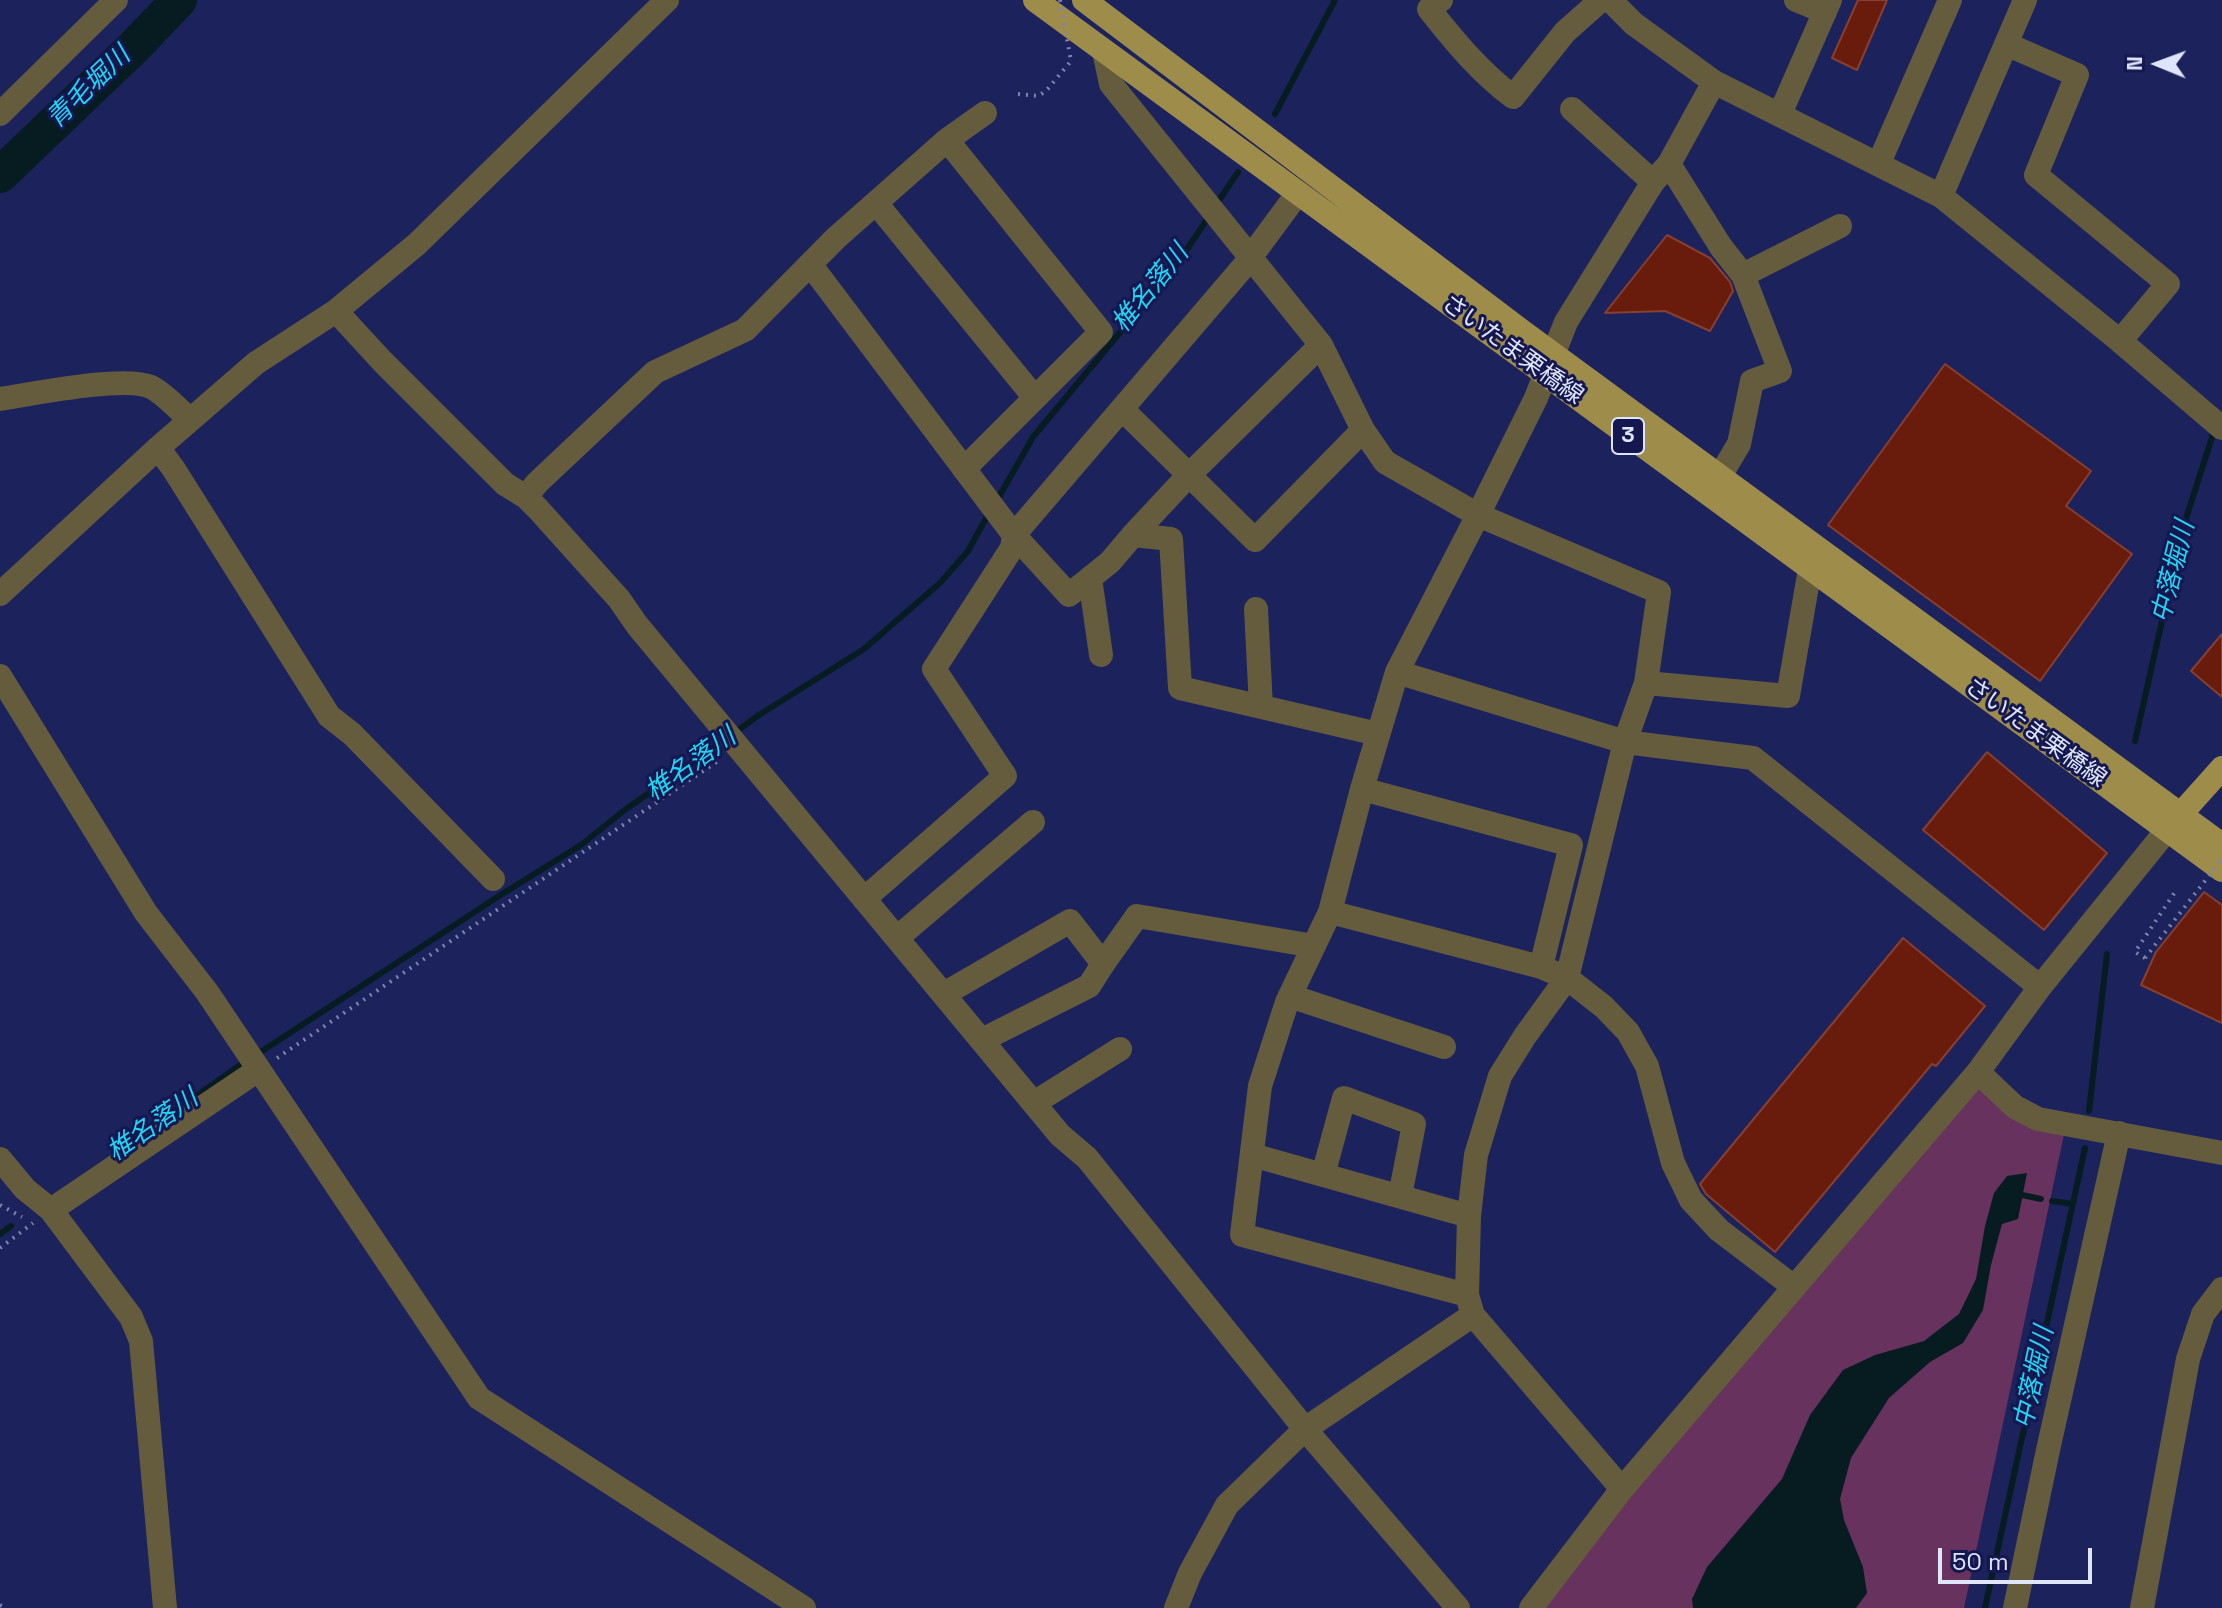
<!DOCTYPE html>
<html>
<head>
<meta charset="utf-8">
<style>
	body { margin:0 }
	#map { position:relative; width:2222px; height:1608px; overflow:hidden; background:#1c225c; font-family:"Space Grotesk",sans-serif }
	canvas { display:block }
	.north { position:absolute; left:2118px; top:24px; width:80px; height:80px; -webkit-text-stroke:6px #141750; paint-order:stroke; rotate:271deg; font-size:22px; font-weight:700; line-height:32px; text-align:center; color:#dfe5fb }
	.north::after { content:''; display:block; margin:auto; width:28px; height:36px; background:#dfe5fb; clip-path:polygon(50% 0,100% 100%,50% 72%,0 100%) }
	.scale { position:absolute; left:1938px; top:1548px; width:154px; height:36px; box-sizing:border-box; border:4px solid #dfe5fb; border-top:0; padding-left:10px; font-size:24px; line-height:28px; white-space:nowrap; color:#dfe5fb; -webkit-text-stroke:6px #141750; paint-order:stroke }
</style>
</head>
<body>
<div id="map">
<canvas width="2222" height="1608"></canvas>
<div class="north">N</div>
<div class="scale">50 m</div>
</div>
<script>
const c = document.querySelector('canvas').getContext('2d');
c.lineJoin = 'round';
function fill(path, color) { c.fillStyle = color; c.fill(path, 'evenodd'); }
function stroke(path, color, width, dash) { c.strokeStyle = color; c.lineWidth = width; c.lineCap = dash ? 'butt' : 'round'; c.setLineDash(dash || []); c.stroke(path); }
function label(font, color, halo, rows, align = 'center') {
  c.font = font + ' "Space Grotesk","Noto Sans JP",sans-serif'; c.lineWidth = 6; c.setLineDash([]); c.textBaseline = 'middle'; c.strokeStyle = halo; c.fillStyle = color; for (const [text, x, y, turn = 0] of rows) {
    c.save(); c.translate(x, y); c.rotate((+turn || 0) * Math.PI / 180); c.textAlign = isNaN(turn) ? turn : align; if (halo) c.strokeText(text, 0, 0); c.fillText(text, 0, 0); c.restore();
  }
}
fill(new Path2D(`
	M1978,1072L2066,1125L1964,1608H1531Z`), '#68325f');
fill(new Path2D(`
	M2027,1173L2018,1219L2002,1224L1991,1265L1983,1310L1963,1343L1930,1362L1889,1398L1851,1458L1840,1499L1844,1520L1863,1567L1867,1593L1856,1608H1693L1692,1599L1707,1567L1782,1479L1810,1415L1843,1370L1875,1355L1924,1341L1959,1314L1976,1279L1985,1226L1994,1193L2007,1176Z`), '#071c21');
stroke(new Path2D(`
	M1275,114L1335,0
	M1220,199L1238,172
	M996,502L1033,437L1177,264L1208,218
	M733,734L759,715L864,649L940,583L968,551L990,511
	M2135,741L2183,528L2214,431
	M256,1055L499,896L581,845L626,809L724,741
	M2089,1111L2107,954
	M121,1149L246,1061
	M2022,1195L2041,1199
	M2052,1201L2073,1204
	M0,1234L11,1226
	M1985,1608L2085,1148`), '#071c21', 6);
stroke(new Path2D(`
	M0,175L134,47L179,0`), '#071c21', 36);
const building = new Path2D(`
	M1858,0H1887L1857,70L1832,58Z
	M1667,235L1710,258L1730,282L1733,291L1710,331L1665,311L1605,313Z
	M1945,364L2091,471L2066,506L2132,554L2040,681L1828,525Z
	M2222,634V697L2191,671Z
	M1987,752L2107,853L2044,930L1923,830Z
	M2204,892L2222,905V1023L2141,985L2156,952Z
	M1903,938L1985,1006L1936,1066L1932,1064L1775,1252L1706,1194L1700,1184Z`);
fill(building, '#691c0b');
stroke(building, '#873f2f', 2);
stroke(new Path2D(`
	M1018,94L1038,96L1046,91L1071,61
	M2145,958L2135,952L2175,892
	M277,1058L721,759
	M0,1205L22,1217
	M0,1248L33,1223
	M0,1605L6,1608`), '#7e84ac', 4, [2, 6]);
stroke(new Path2D(`
	M1441,0L1429,9C1455,42 1480,72 1513,97L1565,32L1601,0
	M1610,0L1634,24L1714,82L1941,196L2120,341L2222,428
	M1796,0L1825,12
	M2006,44L2077,75L2036,175L2168,284L2120,341
	M1572,109L1653,182
	M0,114L116,0
	M1780,114L1830,0
	M947,140L1101,332L964,469
	M1879,163L1950,0
	M1669,164L1721,247L1743,275L1780,371L1752,381L1739,444L1720,476
	M1941,196L2025,0
	M876,203L1035,398
	M810,264L1014,535L1069,595L1110,562L1133,535L1188,476L1321,345L1111,84L1104,51
	M1743,275L1840,226
	M336,311L382,361L505,484L526,497L538,509L619,599L637,625L1060,1135L1087,1158L1305,1429L1458,1608
	M0,399C33,394 124,375 151,387C165,394 178,409 190,420
	M1122,409L1255,540L1363,430L1321,345
	M1363,430L1385,462L1478,515L1659,592L1646,683L1625,742L1567,978L1525,1036L1500,1076L1476,1155L1469,1216L1467,1295L1473,1315L1622,1489
	M158,448L173,468L329,716L352,734L493,879
	M526,497L537,483L655,372L745,330L836,238L947,140L985,113
	M1133,535L1171,539L1180,688L1378,734
	M1090,578L1101,655
	M0,594L158,448L256,363L336,311L417,244L667,0
	M1256,609L1261,707
	M1397,672L1625,742L1753,758L2040,987
	M0,676L146,913L207,992L479,1398L804,1608
	M1646,683L1788,696L1810,569
	M1362,789L1571,845L1541,967
	M864,899L1005,776L934,669L1012,548L1014,535L1244,266L1298,193
	M1330,912L1541,967L1567,978L1604,1007L1628,1032L1647,1066L1673,1163L1691,1200L1719,1230L1794,1287
	M897,938L1033,822
	M944,994L1070,921L1103,964L1137,916L1314,946
	M1290,996L1444,1047
	M982,1040L1089,986L1103,964
	M1978,1072L2015,1107L2038,1119L2222,1153
	M1034,1103L1120,1049
	M1252,1155L1469,1216
	M0,1159L25,1189L51,1210L131,1317L141,1341L165,1608
	M1323,1175L1344,1098L1414,1124L1400,1196
	M51,1210L258,1070
	M1467,1295L1242,1235L1260,1086L1287,1002L1330,912L1362,789L1397,672L1478,515L1536,398L1566,322L1653,182L1669,164L1714,82
	M1176,1608L1190,1573L1227,1505L1305,1429L1473,1315
	M1531,1608L1622,1489L1978,1072L2040,987L2167,830
	M2015,1608L2048,1450L2119,1133
	M2142,1608L2188,1359L2203,1314L2222,1289`), '#645c3d', 24);
stroke(new Path2D(`
	M1035,0L2222,870
	M1084,0L1523,332L2222,845
	M2171,825L2222,768`), '#9e8c4b', 24);
stroke(new Path2D(`
	M1060,0L1071,61
	M2145,958L2222,859`), '#7e84ac', 4, [2, 6]);
for (const [x, y, w] of [
	[1628,436,32]
]) { const box = new Path2D(); box.roundRect(x - w / 2, y - 18, w, 36, 6); c.fillStyle = '#141750'; c.fill(box); stroke(box, '#dfe5fb', 2); }
label('bold 22px', '#dfe5fb', null, [
	["3",1628,436]
]);
label('24px', '#dfe5fb', '#141750', [
	["さいたま栗橋線",1512,350,36],
	["さいたま栗橋線",2035,733,36]
]);
label('italic 26px', '#21d5f4', '#141750', [
	["青毛堀川",89,88,-44],
	["椎名落川",1151,289,-51],
	["中落堀川",2174,572,-76],
	["椎名落川",691,765,-36],
	["椎名落川",153,1126,-35],
	["中落堀川",2035,1378,-78]
]);
</script>
</body>
</html>
